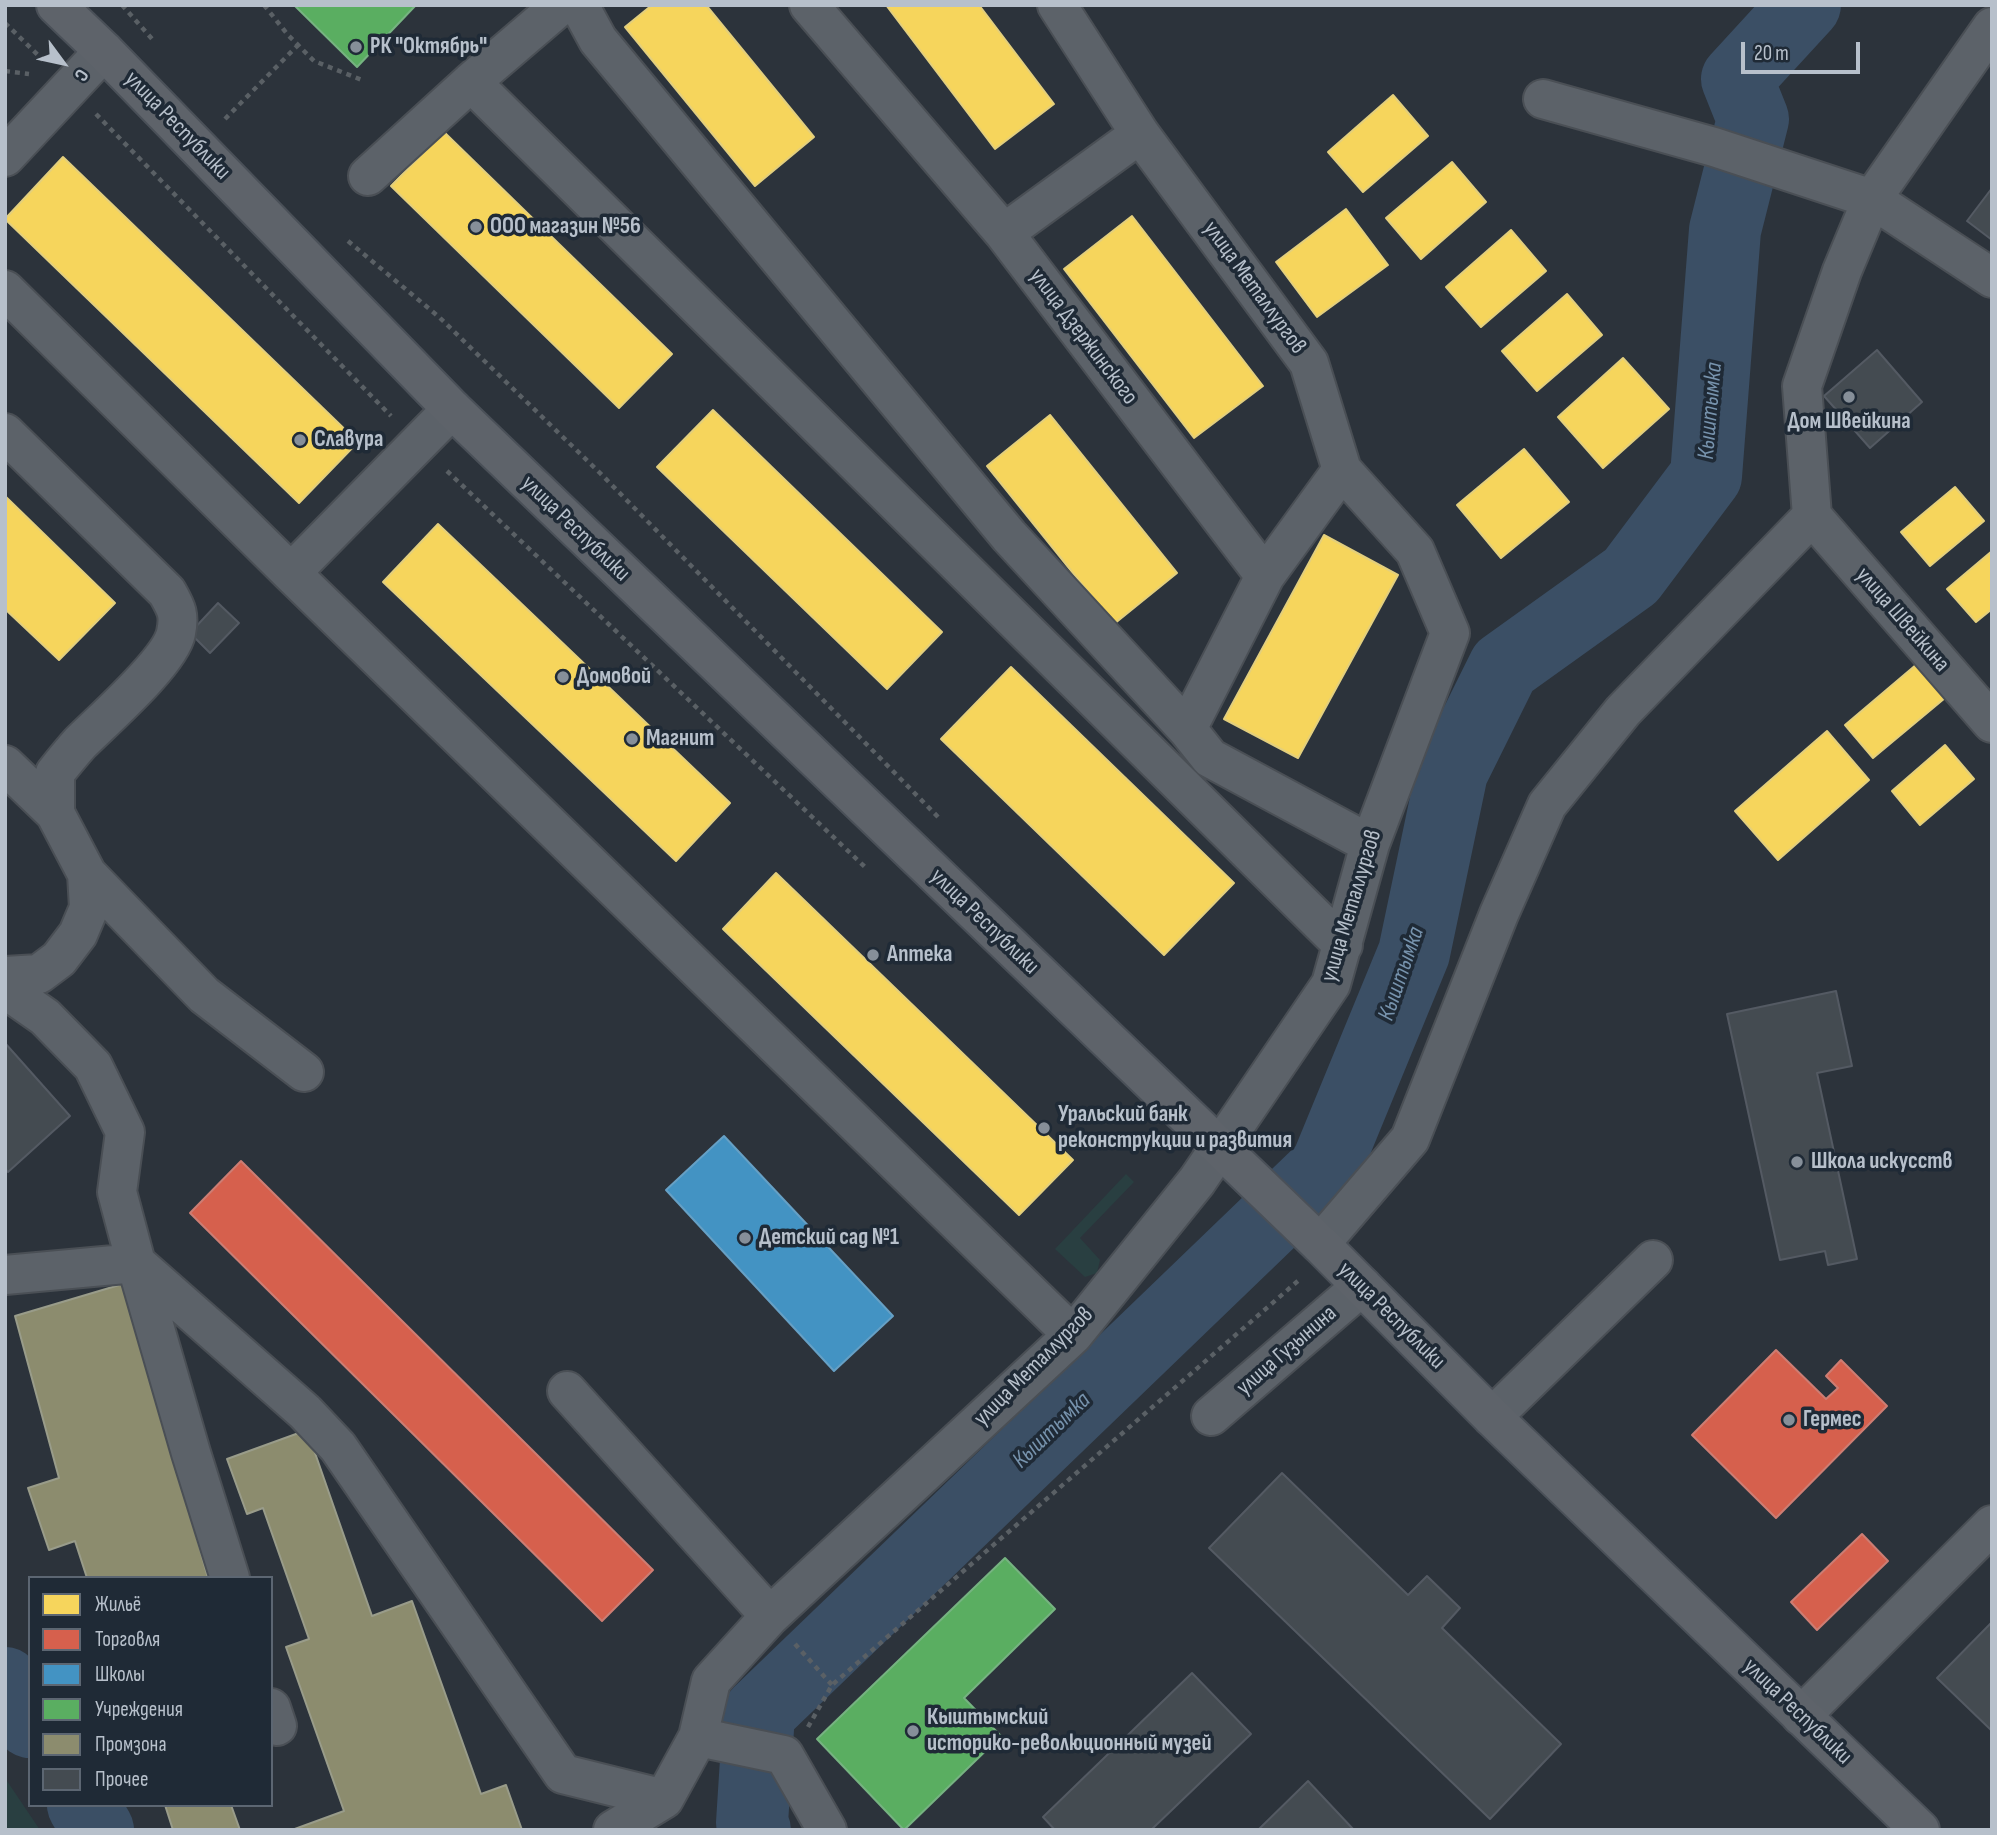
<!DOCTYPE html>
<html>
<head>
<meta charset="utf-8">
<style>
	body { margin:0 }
	#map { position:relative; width:1997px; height:1835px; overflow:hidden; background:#2c333b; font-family:"Sofia Sans Condensed",sans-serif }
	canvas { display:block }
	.frame { position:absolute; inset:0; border:7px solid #b7c0cb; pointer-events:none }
	.legend { position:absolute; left:28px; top:1576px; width:245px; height:231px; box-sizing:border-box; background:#1f2a36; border:2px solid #5c6672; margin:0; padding:9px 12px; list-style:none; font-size:21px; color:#b7c0cb }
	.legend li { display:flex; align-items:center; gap:14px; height:35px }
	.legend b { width:35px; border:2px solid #5c6672 }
	.north { position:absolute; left:28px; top:28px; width:70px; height:70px; -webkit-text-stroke:5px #1f2a36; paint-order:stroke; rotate:123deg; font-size:19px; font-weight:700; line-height:28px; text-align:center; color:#b7c0cb }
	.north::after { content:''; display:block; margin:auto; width:24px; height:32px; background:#b7c0cb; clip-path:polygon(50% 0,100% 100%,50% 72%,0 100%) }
	.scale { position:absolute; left:1741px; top:42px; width:119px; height:32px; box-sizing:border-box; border:4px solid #b7c0cb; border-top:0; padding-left:9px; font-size:21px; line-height:24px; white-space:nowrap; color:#b7c0cb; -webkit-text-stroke:5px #1f2a36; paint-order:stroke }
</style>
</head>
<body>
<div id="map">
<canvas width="1997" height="1835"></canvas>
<div class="frame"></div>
<ul class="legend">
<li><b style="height:19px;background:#f6d55c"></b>Жильё</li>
<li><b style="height:19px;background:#d6604d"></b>Торговля</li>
<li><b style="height:19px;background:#4393c3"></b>Школы</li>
<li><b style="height:19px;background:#5aae61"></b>Учреждения</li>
<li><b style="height:19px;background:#8c8c6e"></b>Промзона</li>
<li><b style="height:19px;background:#444b51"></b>Прочее</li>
</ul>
<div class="north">С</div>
<div class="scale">20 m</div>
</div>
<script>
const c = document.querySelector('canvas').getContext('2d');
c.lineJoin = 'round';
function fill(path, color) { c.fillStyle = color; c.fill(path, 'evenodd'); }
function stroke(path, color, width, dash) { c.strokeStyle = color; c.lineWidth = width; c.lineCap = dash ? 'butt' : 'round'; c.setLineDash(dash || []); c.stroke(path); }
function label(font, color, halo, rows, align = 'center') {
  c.font = font + ' "Sofia Sans Condensed",sans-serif'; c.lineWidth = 7; c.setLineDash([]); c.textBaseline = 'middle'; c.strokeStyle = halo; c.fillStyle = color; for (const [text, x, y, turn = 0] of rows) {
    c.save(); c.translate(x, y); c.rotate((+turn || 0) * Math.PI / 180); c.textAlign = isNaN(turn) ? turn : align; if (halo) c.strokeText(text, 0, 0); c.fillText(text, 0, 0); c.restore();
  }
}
fill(new Path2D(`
	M1126,1174L1134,1182L1080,1238L1100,1260L1097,1273L1085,1277L1055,1249Z
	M5,1778L40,1830H5Z`), '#293f41');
const homes = new Path2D(`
	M652,5H706L814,137L755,186L625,27Z
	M886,5H979L1054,104L995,149Z
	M1393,95L1428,136L1363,192L1328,152Z
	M444,132L672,354L619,408L391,186Z
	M63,157L358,442L299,503L5,219Z
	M1452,162L1486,202L1421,259L1386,218Z
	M1346,209L1388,265L1317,317L1276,262Z
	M1132,216L1263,386L1194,438L1064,269Z
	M1511,230L1546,271L1481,327L1446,287Z
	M1567,294L1602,335L1537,391L1502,351Z
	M1623,358L1669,409L1603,468L1558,417Z
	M713,410L942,632L887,689L657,467Z
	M1050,415L1177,573L1114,624L987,466Z
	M1524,449L1569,502L1501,558L1457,505Z
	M1955,487L1984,521L1930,566L1901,532Z
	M5,496L115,603L59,660L5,609Z
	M438,524L730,803L676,861L383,582Z
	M1324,535L1398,575L1298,758L1224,719Z
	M1992,551V609L1976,622L1947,589Z
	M1917,664L1945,698L1873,758L1845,725Z
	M1011,667L1234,883L1164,955L941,739Z
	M1827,731L1869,780L1778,860L1735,811Z
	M1945,745L1974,779L1920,825L1892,791Z
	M776,873L1073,1160L1019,1215L723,929Z`);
fill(homes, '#f6d55c');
stroke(homes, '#e3cf7d', 2);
const shops = new Path2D(`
	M241,1161L653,1570L602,1621L190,1213Z
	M1776,1350L1826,1399L1838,1388L1826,1376L1841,1360L1887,1406L1776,1518L1692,1435Z
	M1862,1534L1888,1561L1817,1630L1791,1602Z`);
fill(shops, '#d6604d');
stroke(shops, '#cd7d73', 2);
const schools = new Path2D(`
	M724,1136L893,1316L834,1371L666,1190Z`);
fill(schools, '#4393c3');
stroke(schools, '#66a0c5', 2);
const public = new Path2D(`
	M294,5H416L357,67Z
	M1005,1558L1055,1609L964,1698L1001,1736L904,1830L817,1739Z`);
fill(public, '#5aae61');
stroke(public, '#76b381', 2);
const industry = new Path2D(`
	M126,1283L208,1578H87L75,1541L49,1550L28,1488L59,1478L15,1316Z
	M307,1430L372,1616L412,1601L481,1794L506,1785L522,1830H292L344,1811L286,1647L309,1639L263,1508L247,1514L227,1459Z
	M165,1805H231L240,1830H173Z`);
fill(industry, '#8c8c6e');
stroke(industry, '#999c8a', 2);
stroke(new Path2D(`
	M5,1683L30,1722
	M83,1805L98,1830
	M755,1830L752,1823L759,1713L1326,1167L1414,953L1452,772L1504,667L1631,576L1706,476L1725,230L1753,119L1737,79L1805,5`), '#3b4f65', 72);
const building = new Path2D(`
	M1992,188V240L1967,221Z
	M1877,350L1922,402L1870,448L1824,396Z
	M218,603L239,623L210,653L190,633Z
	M1836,991L1852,1066L1817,1073L1857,1259L1828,1265L1825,1251L1780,1260L1727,1014Z
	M5,1043L70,1116L8,1172L5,1168Z
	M1282,1473L1408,1595L1427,1576L1460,1608L1442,1628L1561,1744L1490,1819L1209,1548Z
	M1992,1622V1731L1937,1678Z
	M1192,1673L1251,1734L1151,1830H1055L1043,1817Z
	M1308,1781L1354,1830H1258Z`);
fill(building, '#444b51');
stroke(building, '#545a63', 2);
const minor = new Path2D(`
	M579,5L598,40L1009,536L1187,729L1210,758L1370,844
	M809,5L1004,233L1265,576L1342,470
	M471,82L1343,945
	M1543,99L1714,147L1872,199L1992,278
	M5,157L104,51
	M368,176L471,82L561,5
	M1004,233L1140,134
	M5,290L291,573L1073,1335
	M5,433L167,592C176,608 180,614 176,633C170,662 102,721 80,743C71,753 63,763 55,773V813L87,874L89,908L78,934L59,959L39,974L5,976
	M1812,516L1992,723
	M291,573L452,409
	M1187,729L1265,576
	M5,765L55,813
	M87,874L204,995L304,1072
	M5,989L45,1017L93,1066L125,1132L117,1192L136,1263L5,1275
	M1320,1244L1410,1139L1499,914L1547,805L1623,711L1812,516L1802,386L1842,271L1872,199L1992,27
	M567,1391L770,1616
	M1211,1416L1362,1286
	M1492,1417L1653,1260
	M230,1578L191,1453L136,1263L305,1412L338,1447L563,1774L664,1799
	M271,1708L277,1726
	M1801,1716L1992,1525
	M698,1737L784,1755L827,1830
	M613,1830L664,1799L698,1737L711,1681L770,1616L1073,1335L1197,1181L1331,984L1370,844L1450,633L1415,551L1342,470L1309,363L1140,134L1057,5`);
const major = new Path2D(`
	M56,5L104,51L452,409L1320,1244L1492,1417L1920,1830`);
stroke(minor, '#4a4f55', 42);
stroke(major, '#4a5058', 42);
stroke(new Path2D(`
	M122,5L154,41
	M264,5L288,35L314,61L362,80
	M5,23L43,60
	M5,71L29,74
	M96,114L391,416
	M225,119L298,45
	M348,241L439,317L600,473L940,819
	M447,471L865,867
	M795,1644L832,1685
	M808,1727L832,1685L1299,1280`), '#5a6065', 4.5, [5, 5]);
stroke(minor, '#5c6269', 38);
stroke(major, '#5e636a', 38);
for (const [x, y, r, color] of [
	[356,47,7,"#868f99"],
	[476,227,7,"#868f99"],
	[1849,397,7,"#868f99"],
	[300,440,7,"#868f99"],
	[563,677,7,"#868f99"],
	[632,739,7,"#868f99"],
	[873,955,7,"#868f99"],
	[1044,1128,7,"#868f99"],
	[1797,1162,7,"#868f99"],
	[745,1238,7,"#868f99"],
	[1789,1420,7,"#868f99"],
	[913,1731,7,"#868f99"]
]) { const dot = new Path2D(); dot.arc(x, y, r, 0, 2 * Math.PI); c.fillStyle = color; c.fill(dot); stroke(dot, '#1f2a36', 2.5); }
label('bold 23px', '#b7c0cb', '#1f2a36', [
	["РК \"Октябрь\"",370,47],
	["ООО магазин №56",490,227],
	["Дом Швейкина",1849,422,"center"],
	["Славура",314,440],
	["Домовой",577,677],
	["Магнит",646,739],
	["Аптека",887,955],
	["Уральский банк",1058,1115],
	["реконструкции и развития",1058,1141],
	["Школа искусств",1811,1162],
	["Детский сад №1",759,1238],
	["Гермес",1803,1420],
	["Кыштымский",927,1718],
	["историко-революционный музей",927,1744]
], 'left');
label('23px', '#b7c0cb', '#1f2a36', [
	["улица Республики",177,126,46],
	["улица Металлургов",1254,288,54],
	["улица Дзержинского",1083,337,53],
	["улица Республики",575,529,44],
	["улица Швейкина",1902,620,49],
	["улица Металлургов",1352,906,-73],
	["улица Республики",984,922,44],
	["улица Республики",1391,1316,45],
	["улица Гузынина",1287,1351,-41],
	["улица Металлургов",1034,1367,-45],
	["улица Республики",1797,1712,44]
]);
label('italic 24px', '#7793ad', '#1f2a36', [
	["Кыштымка",1711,411,-85],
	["Кыштымка",1402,974,-71],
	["Кыштымка",1052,1431,-44]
]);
</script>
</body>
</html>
